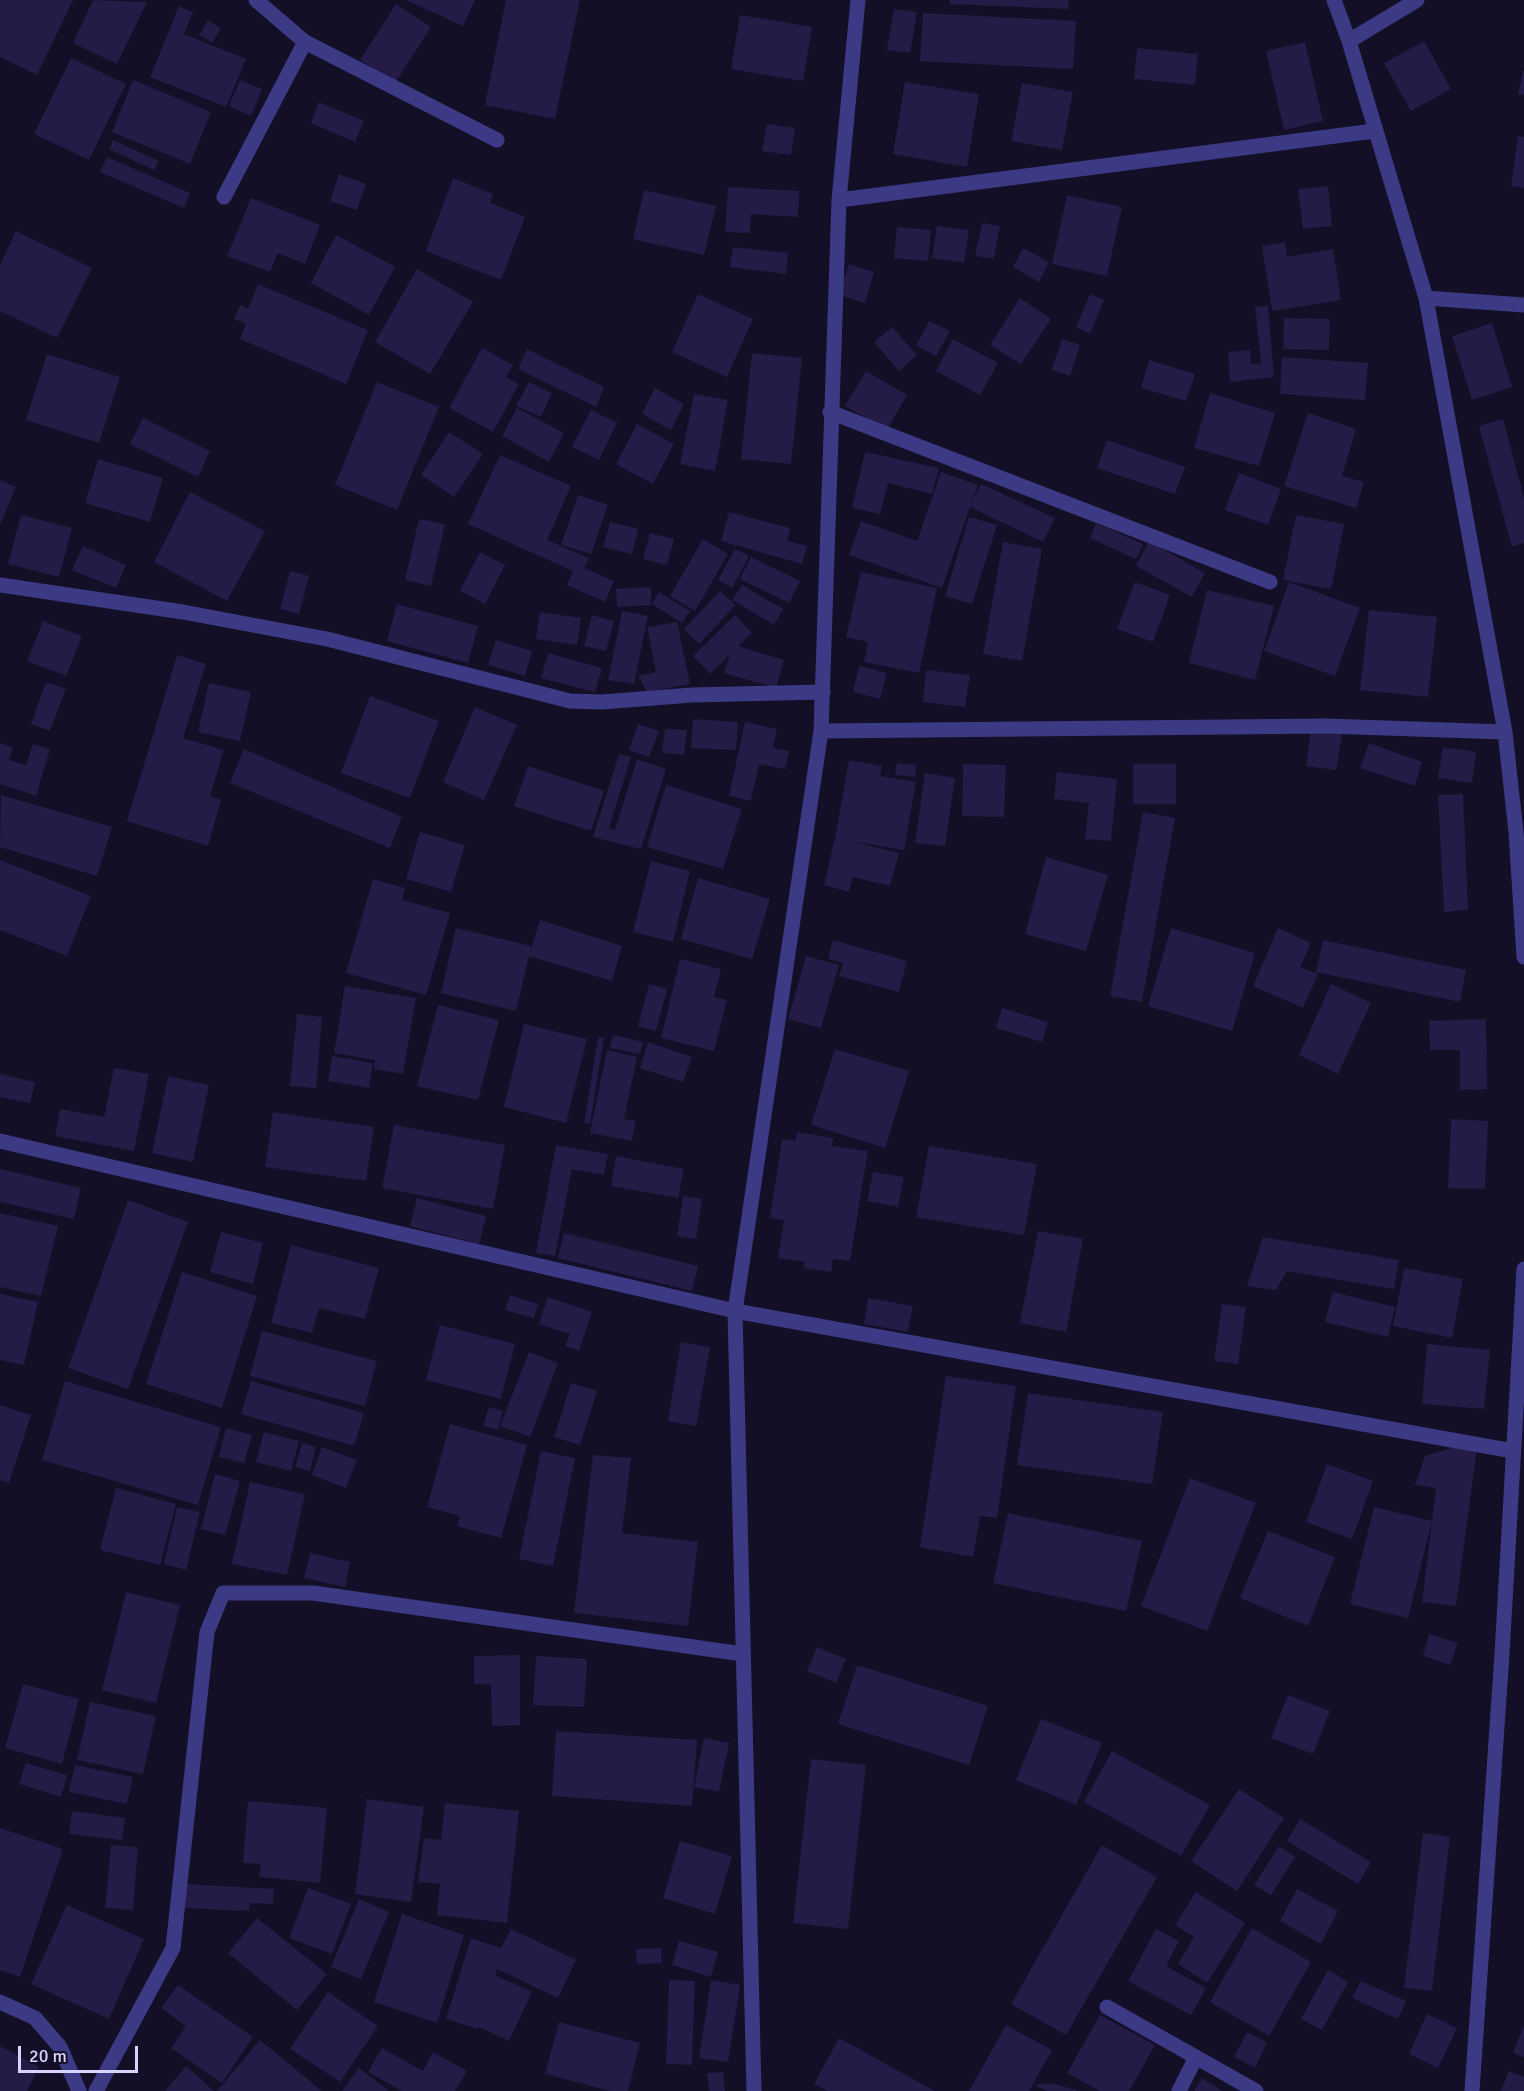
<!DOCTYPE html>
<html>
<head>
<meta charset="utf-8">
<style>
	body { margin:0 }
	#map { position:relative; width:1524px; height:2091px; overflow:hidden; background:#130f26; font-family:Signika,sans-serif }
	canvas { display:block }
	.scale { position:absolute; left:18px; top:2046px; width:120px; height:27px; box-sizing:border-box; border:3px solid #d9d4ff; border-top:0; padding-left:8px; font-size:18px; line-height:21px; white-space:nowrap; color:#d9d4ff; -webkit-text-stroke:4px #130f26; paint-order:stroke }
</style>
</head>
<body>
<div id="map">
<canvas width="1524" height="2091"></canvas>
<div class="scale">20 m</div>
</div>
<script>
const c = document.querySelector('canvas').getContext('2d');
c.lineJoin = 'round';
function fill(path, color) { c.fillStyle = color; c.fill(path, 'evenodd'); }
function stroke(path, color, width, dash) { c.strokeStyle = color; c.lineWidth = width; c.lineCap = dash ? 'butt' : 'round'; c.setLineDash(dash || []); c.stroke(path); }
fill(new Path2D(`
	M0,0H73L37,75L0,57Z
	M93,0L147,2L117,64L73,43Z
	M406,0H475L463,26Z
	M506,0H580L555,119L485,105Z
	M950,0H1069L1068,9L950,4Z
	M396,4L431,27L395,83L360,60Z
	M179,6L193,12L184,34L246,59L226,107L150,77Z
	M894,9L917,12L910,53L887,50Z
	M923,13L1076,21L1073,69L920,61Z
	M740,15L812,27L803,81L731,69Z
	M208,20L221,29L212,43L199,35Z
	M1424,41L1451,89L1411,111L1384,63Z
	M1305,42L1323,121L1284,130L1266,51Z
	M1137,48L1198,54L1195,85L1134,79Z
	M71,58L126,84L89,160L34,134Z
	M1523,71H1524V95L1518,94Z
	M133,80L211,112L190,164L112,132Z
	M240,80L262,89L251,116L229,106Z
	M905,82L979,94L967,167L893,154Z
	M1022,83L1073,92L1062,150L1011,141Z
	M319,102L364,121L355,142L311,123Z
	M767,124L795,128L791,155L762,151Z
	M1518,136L1524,137V188L1511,186Z
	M113,140L159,161L154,170L109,149Z
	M107,157L190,193L184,208L100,172Z
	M339,174L366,184L357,210L330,201Z
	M453,178L493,194L490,203L525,217L501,280L426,251Z
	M1328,186L1332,226L1303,229L1298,189Z
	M728,187L799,191L798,217L751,214L750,233L725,232Z
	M644,190L716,206L704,255L633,239Z
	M1067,195L1122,207L1107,276L1052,264Z
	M251,198L320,225L305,264L278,253L270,272L227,256Z
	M982,223L1000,226L994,259L975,256Z
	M937,226L969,230L964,263L932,258Z
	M897,227L931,230L928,261L894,258Z
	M16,231L92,268L57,338L0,311V265Z
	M336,235L395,267L369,315L311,283Z
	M1285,242L1287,257L1333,249L1341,300L1272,311L1262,246Z
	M733,247L788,253L786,274L730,267Z
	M1023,248L1049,262L1039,282L1013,267Z
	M849,264L874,272L865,303L839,295Z
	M417,269L473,302L430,374L375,342Z
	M258,284L368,330L346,384L240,339L246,324L234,319L240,305L248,309Z
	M698,294L753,319L727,377L672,352Z
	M1090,294L1104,300L1090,334L1076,327Z
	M1020,298L1051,319L1021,364L990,345Z
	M1268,305L1274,377L1230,382L1228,352L1250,350L1251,364L1261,363L1255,307Z
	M1284,318L1330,319L1329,350L1283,349Z
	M929,321L950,331L936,356L916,346Z
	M1492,323L1512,387L1472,400L1452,336Z
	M892,327L917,355L899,371L874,342Z
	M953,339L998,363L980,395L936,371Z
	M1062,339L1080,345L1070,376L1052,370Z
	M482,348L513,365L506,377L519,384L493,432L449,408Z
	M527,349L604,387L596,407L518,369Z
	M752,353L802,358L791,464L741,459Z
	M47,354L120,377L99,443L26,420Z
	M1282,357L1368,363L1365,400L1280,394Z
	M1149,360L1195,374L1186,401L1141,388Z
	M866,371L907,395L887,430L845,406Z
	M377,382L439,407L397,510L335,485Z
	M529,382L552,393L541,417L516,406Z
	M655,388L684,404L671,430L642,414Z
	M1210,393L1275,413L1259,466L1194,448Z
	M694,394L728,400L715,471L680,464Z
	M517,408L564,433L549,462L502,436Z
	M591,410L617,423L599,460L572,447Z
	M1308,413L1356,429L1342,476L1364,482L1356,508L1284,486Z
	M143,418L210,451L198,477L130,444Z
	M1503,419L1524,498V543L1512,547L1479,426Z
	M637,424L674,444L653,484L616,464Z
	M449,432L483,454L454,497L421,475Z
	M1107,440L1185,467L1175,494L1097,468Z
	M865,452L939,468L932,494L888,483L880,514L852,508Z
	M500,455L571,486L547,540L589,558L584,568L614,581L605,602L567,585L573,571L468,524Z
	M98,459L163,478L150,522L85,503Z
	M941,472L978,485L971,504L981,484L1055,518L1043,542L970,507L942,588L849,555L861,521L917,541Z
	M1239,473L1281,489L1268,525L1225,510Z
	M0,480L16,487L0,525Z
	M190,492L265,531L227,601L154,562Z
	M578,495L608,505L591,554L561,545Z
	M729,512L790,528L787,541L807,546L802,564L721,541Z
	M21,515L72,528L59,577L8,564Z
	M1296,515L1344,524L1331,589L1283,580Z
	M969,517L997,525L972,604L945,596Z
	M419,519L445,524L431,586L405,580Z
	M610,522L638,529L632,554L603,547Z
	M1096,523L1143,544L1136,559L1090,538Z
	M650,533L674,539L667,565L643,559Z
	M703,539L728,554L695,611L670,596Z
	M1149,541L1205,573L1192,597L1136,566Z
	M1003,542L1042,549L1022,661L983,654Z
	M83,546L126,565L116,588L72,570Z
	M735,549L749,556L732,588L718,580Z
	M480,552L505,565L485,604L460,591Z
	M751,557L800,581L789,603L740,579Z
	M290,571L309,576L299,614L280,609Z
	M861,572L937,588L919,673L864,662L868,642L846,637Z
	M1135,582L1170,595L1153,642L1117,629Z
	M1289,582L1360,608L1335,676L1264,651Z
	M742,585L783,609L774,625L732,600Z
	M651,587V605L617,607L616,589Z
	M1207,590L1274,606L1255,680L1189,663Z
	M720,591L736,605L699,644L684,629Z
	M659,592L690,611L682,623L652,604Z
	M397,604L478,626L468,663L387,641Z
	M1369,610L1437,617L1428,697L1360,690Z
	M622,611L648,616L634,684L608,680Z
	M540,612L581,618L577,645L536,639Z
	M592,615L614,621L606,651L584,646Z
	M735,615L752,633L738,646L784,660L776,688L724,673L730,654L710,674L693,656Z
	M43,621L82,636L66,676L27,661Z
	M677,622L690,684L647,692L638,676L656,672L647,627Z
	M496,640L532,651L525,676L488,665Z
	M548,653L602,668L595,692L541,678Z
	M177,655L206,664L183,738L224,750L210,796L221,800L208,846L127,821Z
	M859,666L887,673L880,699L853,692Z
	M926,670L970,675L965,707L923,702Z
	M46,682L66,689L50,731L31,724Z
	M209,683L251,692L240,741L198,732Z
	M370,696L439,721L410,798L341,773Z
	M475,707L517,725L484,800L443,782Z
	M693,719L738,722L736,750L691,748Z
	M745,722L777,729L773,748L789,751L785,769L759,764L751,801L729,796Z
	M638,724L659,731L649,757L629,750Z
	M665,729L687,730L684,755L662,753Z
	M1311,729L1342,734L1336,770L1306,766Z
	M0,743L13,747L9,760L26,765L33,744L50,749L36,796L0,784Z
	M1369,743L1422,762L1415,786L1360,768Z
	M1443,747L1476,752L1472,783L1438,778Z
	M244,749L402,817L390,848L230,783Z
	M619,754L631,757L609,828L615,830L637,759L666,769L641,849L593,837Z
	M849,760L882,766L880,776L916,782L904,850L850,841L899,853L890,886L853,877L849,892L824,885L835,838Z
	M897,763L916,765L915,777L895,775Z
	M963,764L1006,765L1004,817L962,816Z
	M1133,764H1176V804H1133Z
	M528,766L604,791L591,831L514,806Z
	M1057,772L1117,779L1111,841L1085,839L1089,803L1054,799Z
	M925,773L955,778L945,846L915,843Z
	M666,785L742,809L723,869L647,847Z
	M1463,794L1468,910L1444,912L1438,795Z
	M1,795L112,827L97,876L0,847Z
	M1143,812L1175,818L1142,1002L1110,996Z
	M420,832L465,845L451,892L406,879Z
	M1046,857L1108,875L1086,951L1025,934Z
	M0,860L91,896L67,956L0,930Z
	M651,861L690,871L673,942L633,932Z
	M698,878L770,899L752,959L681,939Z
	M373,879L405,888L402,900L450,913L426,995L346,973Z
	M540,920L622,946L612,981L529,956L516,1011L441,993L456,928L531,946L530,953Z
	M1171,928L1255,953L1232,1031L1148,1006Z
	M1278,928L1311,943L1300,967L1318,974L1303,1008L1253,986Z
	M833,940L907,961L899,992L839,976L843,963L828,959Z
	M1323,940L1466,970L1460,1002L1316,972Z
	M806,956L839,965L821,1028L788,1019Z
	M680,959L721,969L714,997L727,1000L714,1051L661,1038Z
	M649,984L667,989L656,1031L638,1026Z
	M1331,984L1371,1003L1338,1074L1299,1055Z
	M345,986L416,998L403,1074L374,1069L375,1060L334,1053Z
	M438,1005L499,1020L478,1100L417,1086Z
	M1002,1008L1048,1022L1042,1042L996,1028Z
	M297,1014L322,1017L316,1088L290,1086Z
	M1486,1019L1487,1089L1460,1090V1050H1430L1429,1021Z
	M524,1024L587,1039L566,1123L504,1107Z
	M613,1035L643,1042L640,1054L610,1048Z
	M598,1037L604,1038L590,1124L584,1123Z
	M648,1042L692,1057L683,1082L640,1068Z
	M835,1049L909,1071L885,1148L811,1125Z
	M607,1050L637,1057L624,1119L636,1121L632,1141L590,1133Z
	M332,1056L373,1063L369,1088L328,1081Z
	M114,1068L149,1074L134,1151L55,1136L60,1109L104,1117Z
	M0,1074L35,1082L30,1103L0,1097Z
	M168,1076L209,1085L193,1162L152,1153Z
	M273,1112L374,1127L366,1181L265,1167Z
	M1451,1119L1488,1121L1485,1189L1448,1188Z
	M394,1125L505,1145L493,1209L382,1188Z
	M797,1132L833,1138L832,1146L868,1151L850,1261L833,1259L831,1272L804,1268L805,1262L778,1258L784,1220L770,1218L782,1139L796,1141Z
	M556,1145L608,1154L604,1175L572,1169L555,1256L536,1253Z
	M929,1146L1037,1164L1024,1235L916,1217Z
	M616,1156L684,1169L678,1198L611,1186Z
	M0,1169L81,1188L74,1219L0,1202Z
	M873,1172L904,1177L898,1207L867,1201Z
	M683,1196L702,1199L696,1239L677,1236Z
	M417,1198L486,1216L479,1244L410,1226Z
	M128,1200L188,1222L128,1389L68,1368Z
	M0,1213L58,1226L41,1296L0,1287Z
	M1038,1231L1083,1239L1066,1332L1020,1323Z
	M221,1232L263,1243L253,1284L210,1272Z
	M564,1233L698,1266L692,1291L558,1258Z
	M1263,1237L1399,1260L1394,1289L1287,1271L1276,1290L1247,1286Z
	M291,1245L379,1268L365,1319L319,1308L312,1333L271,1323Z
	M1404,1268L1463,1279L1452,1338L1393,1326Z
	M182,1272L257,1296L222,1408L146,1384Z
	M1333,1292L1395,1307L1388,1337L1325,1322Z
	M0,1294L38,1302L24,1365L0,1360Z
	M510,1295L538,1304L534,1318L505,1310Z
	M548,1297L592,1312L579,1351L565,1346L570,1334L539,1324Z
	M868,1298L913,1306L908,1332L864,1324Z
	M1222,1304L1246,1307L1238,1364L1214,1361Z
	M440,1325L515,1344L501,1399L426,1380Z
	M262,1331L377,1361L365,1406L250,1376Z
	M681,1342L710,1347L696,1426L668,1421Z
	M1427,1344L1490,1350L1484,1409L1422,1404Z
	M529,1352L558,1363L530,1437L500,1426Z
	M946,1376L1016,1386L997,1518L980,1516L973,1557L920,1547Z
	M65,1381L221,1427L198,1505L42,1460Z
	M251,1381L364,1413L354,1446L241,1414Z
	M571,1383L597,1391L580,1445L554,1437Z
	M1028,1393L1163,1412L1152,1484L1017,1465Z
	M0,1405L31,1415L9,1483L0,1480Z
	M489,1407L503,1411L498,1430L483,1426Z
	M450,1424L527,1445L501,1538L457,1526L460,1516L427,1507Z
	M226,1428L252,1435L244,1463L219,1457Z
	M264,1432L299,1441L291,1471L256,1462Z
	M1478,1440L1456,1606L1422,1602L1436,1488L1415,1485L1425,1456Z
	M302,1443L316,1447L310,1471L295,1467Z
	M322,1447L357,1460L346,1488L312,1475Z
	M541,1451L575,1458L553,1566L519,1559Z
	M593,1455L631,1458L622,1533L698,1542L688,1626L574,1613Z
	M1327,1464L1373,1481L1352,1539L1306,1522Z
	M215,1474L240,1481L225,1535L201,1529Z
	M1190,1478L1256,1503L1207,1631L1141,1606Z
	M250,1482L305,1494L287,1575L232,1564Z
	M116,1488L176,1504L160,1565L100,1550Z
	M177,1507L200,1512L186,1570L164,1564Z
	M1374,1507L1432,1521L1408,1618L1350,1604Z
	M1008,1513L1142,1541L1126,1611L993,1583Z
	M1268,1531L1335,1557L1308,1626L1240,1598Z
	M310,1553L350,1562L345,1587L304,1578Z
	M126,1592L180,1605L156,1703L102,1690Z
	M1429,1634L1458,1643L1450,1665L1423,1656Z
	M817,1647L846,1659L836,1683L807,1671Z
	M520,1655V1725L492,1726L491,1684H474V1656Z
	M536,1656L587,1659L584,1707L533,1705Z
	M857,1665L988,1706L969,1765L838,1724Z
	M23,1684L79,1699L62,1764L5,1748Z
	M1288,1695L1330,1711L1313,1754L1271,1738Z
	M90,1702L156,1716L143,1774L77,1760Z
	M1041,1719L1102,1743L1076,1805L1016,1780Z
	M556,1731L697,1740L692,1806L552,1796Z
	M704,1738L729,1743L719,1792L694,1787Z
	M1112,1751L1210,1805L1181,1856L1084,1802Z
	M811,1759L866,1765L848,1929L793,1923Z
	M26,1763L67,1775L61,1797L19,1784Z
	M75,1765L133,1777L127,1804L69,1792Z
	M1239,1789L1284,1818L1237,1891L1191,1861Z
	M367,1799L424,1807L411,1902L355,1894Z
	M248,1801L327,1808L320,1883L259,1877L261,1864L243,1863Z
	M445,1803L519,1811L507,1923L437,1915L440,1884L418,1882L424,1838L441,1840Z
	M72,1811L125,1818L122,1840L69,1834Z
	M1300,1819L1371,1862L1358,1884L1287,1841Z
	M0,1828L63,1849L20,1977L0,1970Z
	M1423,1833L1450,1837L1432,1991L1404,1988Z
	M680,1841L732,1856L715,1914L663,1898Z
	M111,1845L138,1847L133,1910L105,1908Z
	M1102,1845L1157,1877L1066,2035L1011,2004Z
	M1279,1846L1295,1857L1271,1895L1254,1885Z
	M186,1884L274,1889L273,1904L250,1903L249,1911L185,1908Z
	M308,1888L351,1904L332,1954L289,1938Z
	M1297,1889L1338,1911L1321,1944L1280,1921Z
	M1196,1892L1245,1923L1207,1983L1178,1964L1194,1937L1175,1925Z
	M359,1899L389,1912L361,1979L331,1967Z
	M67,1905L144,1939L109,2019L31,1984Z
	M402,1914L464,1935L437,2023L374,2002Z
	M257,1918L327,1974L297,2010L228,1953Z
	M1252,1928L1311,1962L1269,2036L1210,2002Z
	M511,1929L576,1960L558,1998L497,1969L495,1975L532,1992L509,2041L479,2027L478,2029L446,2019L471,1938L501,1948Z
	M1156,1929L1179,1941L1166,1966L1206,1988L1191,2015L1128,1981Z
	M679,1941L718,1952L711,1977L672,1965Z
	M661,1948L662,1963L637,1964L636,1949Z
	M1328,1970L1348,1982L1322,2030L1301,2019Z
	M669,1980L695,1981L692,2065L666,2064Z
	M711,1980L740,1985L728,2062L699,2058Z
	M1361,1981L1406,2001L1398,2019L1352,1998Z
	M178,1985L253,2037L222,2083L171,2048L186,2026L161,2008Z
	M328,1992L378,2026L340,2082L290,2049Z
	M1427,2014L1457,2028L1438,2068L1409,2054Z
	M1100,2015L1155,2045L1129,2091H1100L1067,2073Z
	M559,2022L640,2043L628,2091H610L545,2074Z
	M1006,2025L1052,2050L1029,2091H969Z
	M1524,2025V2057L1513,2053Z
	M1247,2032L1267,2043L1255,2068L1234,2057Z
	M839,2038L935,2091H828L814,2084Z
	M260,2040L322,2091H217Z
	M0,2046L39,2067L27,2091H0Z
	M382,2048L423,2071L433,2052L467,2071L455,2091H402L368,2072Z
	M186,2066L214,2091H165Z
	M359,2068L389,2091H342Z
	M1509,2071L1524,2077V2091H1501Z
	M723,2072L725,2091H709L707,2073Z
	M1202,2078L1222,2091H1194Z
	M1051,2083L1076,2090V2091H1047L1035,2085Z`), '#241b47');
stroke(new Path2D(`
	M256,0L305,42L497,140
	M1334,0L1349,41L1426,298L1505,732L1516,832L1524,957
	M1349,41L1417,0
	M224,197L305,42
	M839,200L1374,131
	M1426,298L1524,305
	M830,412L1270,582
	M0,585L183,612L327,639L570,701L602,702L692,695L823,692
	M821,731L1326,726L1505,732
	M0,1141L735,1311L1513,1451
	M0,2002L35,2018L60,2047L79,2091
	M1107,2007L1256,2091
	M96,2091L173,1948L207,1632L223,1593H313L743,1654
	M754,2091L735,1311L821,731L839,200L858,0
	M1179,2091L1196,2057
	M1472,2091L1502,1654L1524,1269`), '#3d3a85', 15);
</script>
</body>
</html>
